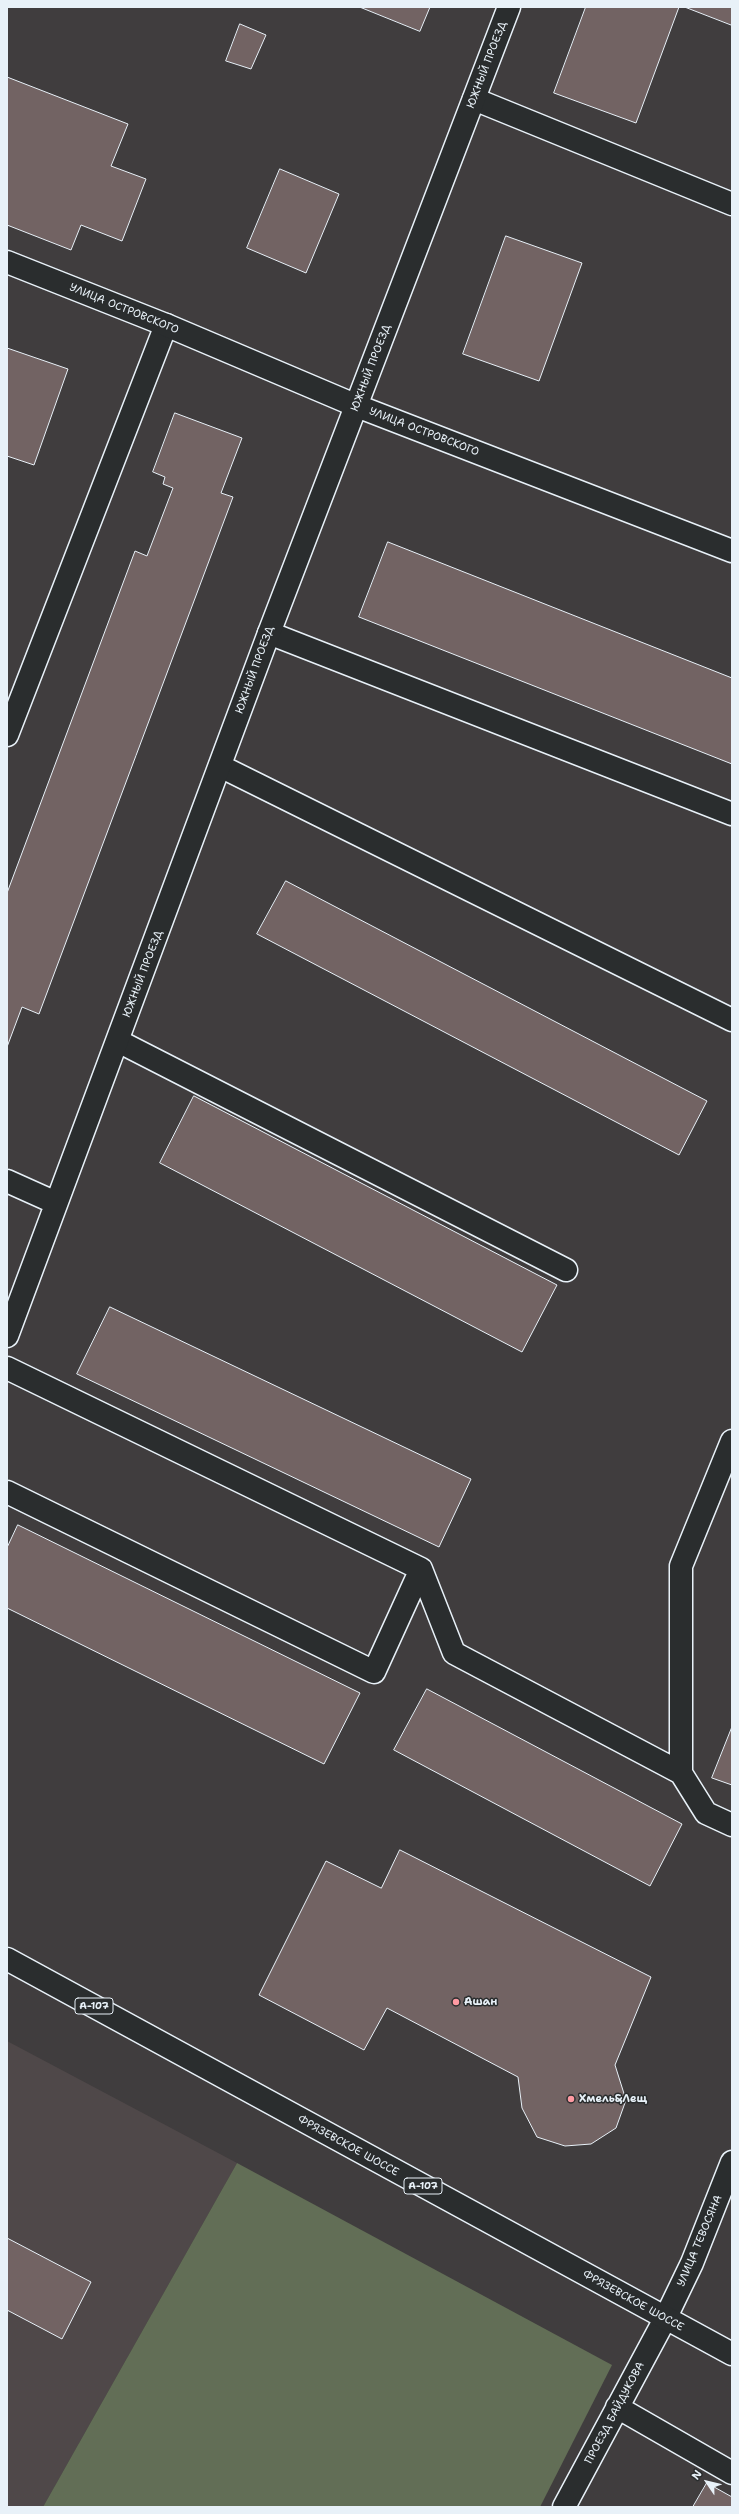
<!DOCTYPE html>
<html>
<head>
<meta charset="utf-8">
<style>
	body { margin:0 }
	#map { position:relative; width:739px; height:2514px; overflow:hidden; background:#403d3e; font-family:"Shantell Sans",sans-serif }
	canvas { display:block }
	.frame { position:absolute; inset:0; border:8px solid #e8f1f8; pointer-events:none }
	.north { position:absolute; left:687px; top:2462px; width:40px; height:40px; -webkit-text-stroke:3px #2a2d2e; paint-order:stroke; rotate:305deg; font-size:11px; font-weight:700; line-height:16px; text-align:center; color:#e8f1f8 }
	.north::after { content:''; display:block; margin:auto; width:14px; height:18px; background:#e8f1f8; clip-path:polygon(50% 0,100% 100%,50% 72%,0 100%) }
</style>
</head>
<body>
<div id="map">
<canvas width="739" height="2514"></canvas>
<div class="frame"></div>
<div class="north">N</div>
</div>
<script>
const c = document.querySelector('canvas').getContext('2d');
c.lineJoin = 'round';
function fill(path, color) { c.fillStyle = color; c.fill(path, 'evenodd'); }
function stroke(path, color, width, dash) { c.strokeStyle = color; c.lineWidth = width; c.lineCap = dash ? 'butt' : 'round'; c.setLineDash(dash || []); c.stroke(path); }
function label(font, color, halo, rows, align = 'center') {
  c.font = font + ' "Shantell Sans",sans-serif'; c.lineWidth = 3; c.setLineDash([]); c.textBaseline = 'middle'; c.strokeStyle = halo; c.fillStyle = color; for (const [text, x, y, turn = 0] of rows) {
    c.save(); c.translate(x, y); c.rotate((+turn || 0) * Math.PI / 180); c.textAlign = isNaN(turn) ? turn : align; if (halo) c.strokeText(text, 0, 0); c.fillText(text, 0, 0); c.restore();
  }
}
fill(new Path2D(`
	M7,2041L237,2163L43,2507H7Z`), '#4f4849');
fill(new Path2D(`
	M237,2163L612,2365L540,2507H43Z`), '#626e56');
const building = new Path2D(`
	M360,7H430L420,31Z
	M586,7H679L636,123L554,93Z
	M685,7H732V25Z
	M240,24L266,35L251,69L226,61Z
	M7,77L128,124L111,166L146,179L122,241L81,225L71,250L7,225Z
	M280,169L339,194L306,273L247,248Z
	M506,236L582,263L539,381L463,354Z
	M7,348L68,369L34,465L7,456Z
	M175,413L242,438L221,493L233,497L39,1014L22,1007L7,1047V893L135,551L147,556L173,488L163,484L165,477L153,472Z
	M388,542L732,678V764L359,617Z
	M286,881L707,1101L679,1155L257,934Z
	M194,1096L557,1285L522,1352L160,1163Z
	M110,1307L471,1479L439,1547L77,1374Z
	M18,1525L360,1693L324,1764L7,1608V1548Z
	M427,1689L682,1824L650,1886L394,1750Z
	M732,1727V1785L712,1778Z
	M400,1850L651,1977L615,2065L626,2100L616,2128L591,2144L565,2146L537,2137L522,2108L518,2077L387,2008L364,2050L259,1995L326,1861L381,1888Z
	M7,2238L91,2282L62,2339L7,2310Z
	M707,2483L732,2497V2507H693Z`);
fill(building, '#726363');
stroke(building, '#e8f1f8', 1);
const lane = new Path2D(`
	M474,99L732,204
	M269,633L732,814
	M7,735L166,325
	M220,766L732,1020
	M118,1041L566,1270
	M7,1368L421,1569L374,1672L7,1492
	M421,1569L454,1653L681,1773L706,1813L732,1825
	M681,1773V1566L732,1441
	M617,2407L732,2473
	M564,2507L665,2319`);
const street = new Path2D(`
	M7,262L166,325L357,406L732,551
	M7,1181L56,1203
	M7,1336L269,633L509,7`);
const secondary = new Path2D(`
	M665,2319L692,2263L732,2162`);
const highway = new Path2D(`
	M7,1959L732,2354`);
stroke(lane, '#e8f1f8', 25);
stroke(street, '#e8f1f8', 25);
stroke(secondary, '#e8f1f8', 25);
stroke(highway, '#e8f1f8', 25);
stroke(lane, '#2a2d2e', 22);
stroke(street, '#2a2d2e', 22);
stroke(secondary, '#2a2d2e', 22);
stroke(highway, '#2a2d2e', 22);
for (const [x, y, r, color] of [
	[456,2002,4,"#ff9aa2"],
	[571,2099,4,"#ff9aa2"]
]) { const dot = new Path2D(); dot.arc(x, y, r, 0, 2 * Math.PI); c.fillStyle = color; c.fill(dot); stroke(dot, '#2a2d2e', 1.5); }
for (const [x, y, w] of [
	[94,2006,38],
	[423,2186,38]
]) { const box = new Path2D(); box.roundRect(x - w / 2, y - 8, w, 16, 3); c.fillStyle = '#2a2d2e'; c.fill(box); stroke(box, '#e8f1f8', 1); }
label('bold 10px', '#e8f1f8', null, [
	["А-107",94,2006],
	["А-107",423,2186]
]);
label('11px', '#e8f1f8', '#2a2d2e', [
	["ЮЖНЫЙ ПРОЕЗД",487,65,-69],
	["УЛИЦА ОСТРОВСКОГО",124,309,22],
	["ЮЖНЫЙ ПРОЕЗД",371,368,-69],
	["УЛИЦА ОСТРОВСКОГО",424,432,21],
	["ЮЖНЫЙ ПРОЕЗД",255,670,-70],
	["ЮЖНЫЙ ПРОЕЗД",143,974,-69],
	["ФРЯЗЕВСКОЕ ШОССЕ",348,2146,29],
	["УЛИЦА ТЕВОСЯНА",700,2241,-67],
	["ФРЯЗЕВСКОЕ ШОССЕ",633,2301,29],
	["ПРОЕЗД БАЙДУКОВА",615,2413,-62]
]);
label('bold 11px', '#e8f1f8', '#2a2d2e', [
	["Ашан",464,2002],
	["Хмель&Лещ",579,2099]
], 'left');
</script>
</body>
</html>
